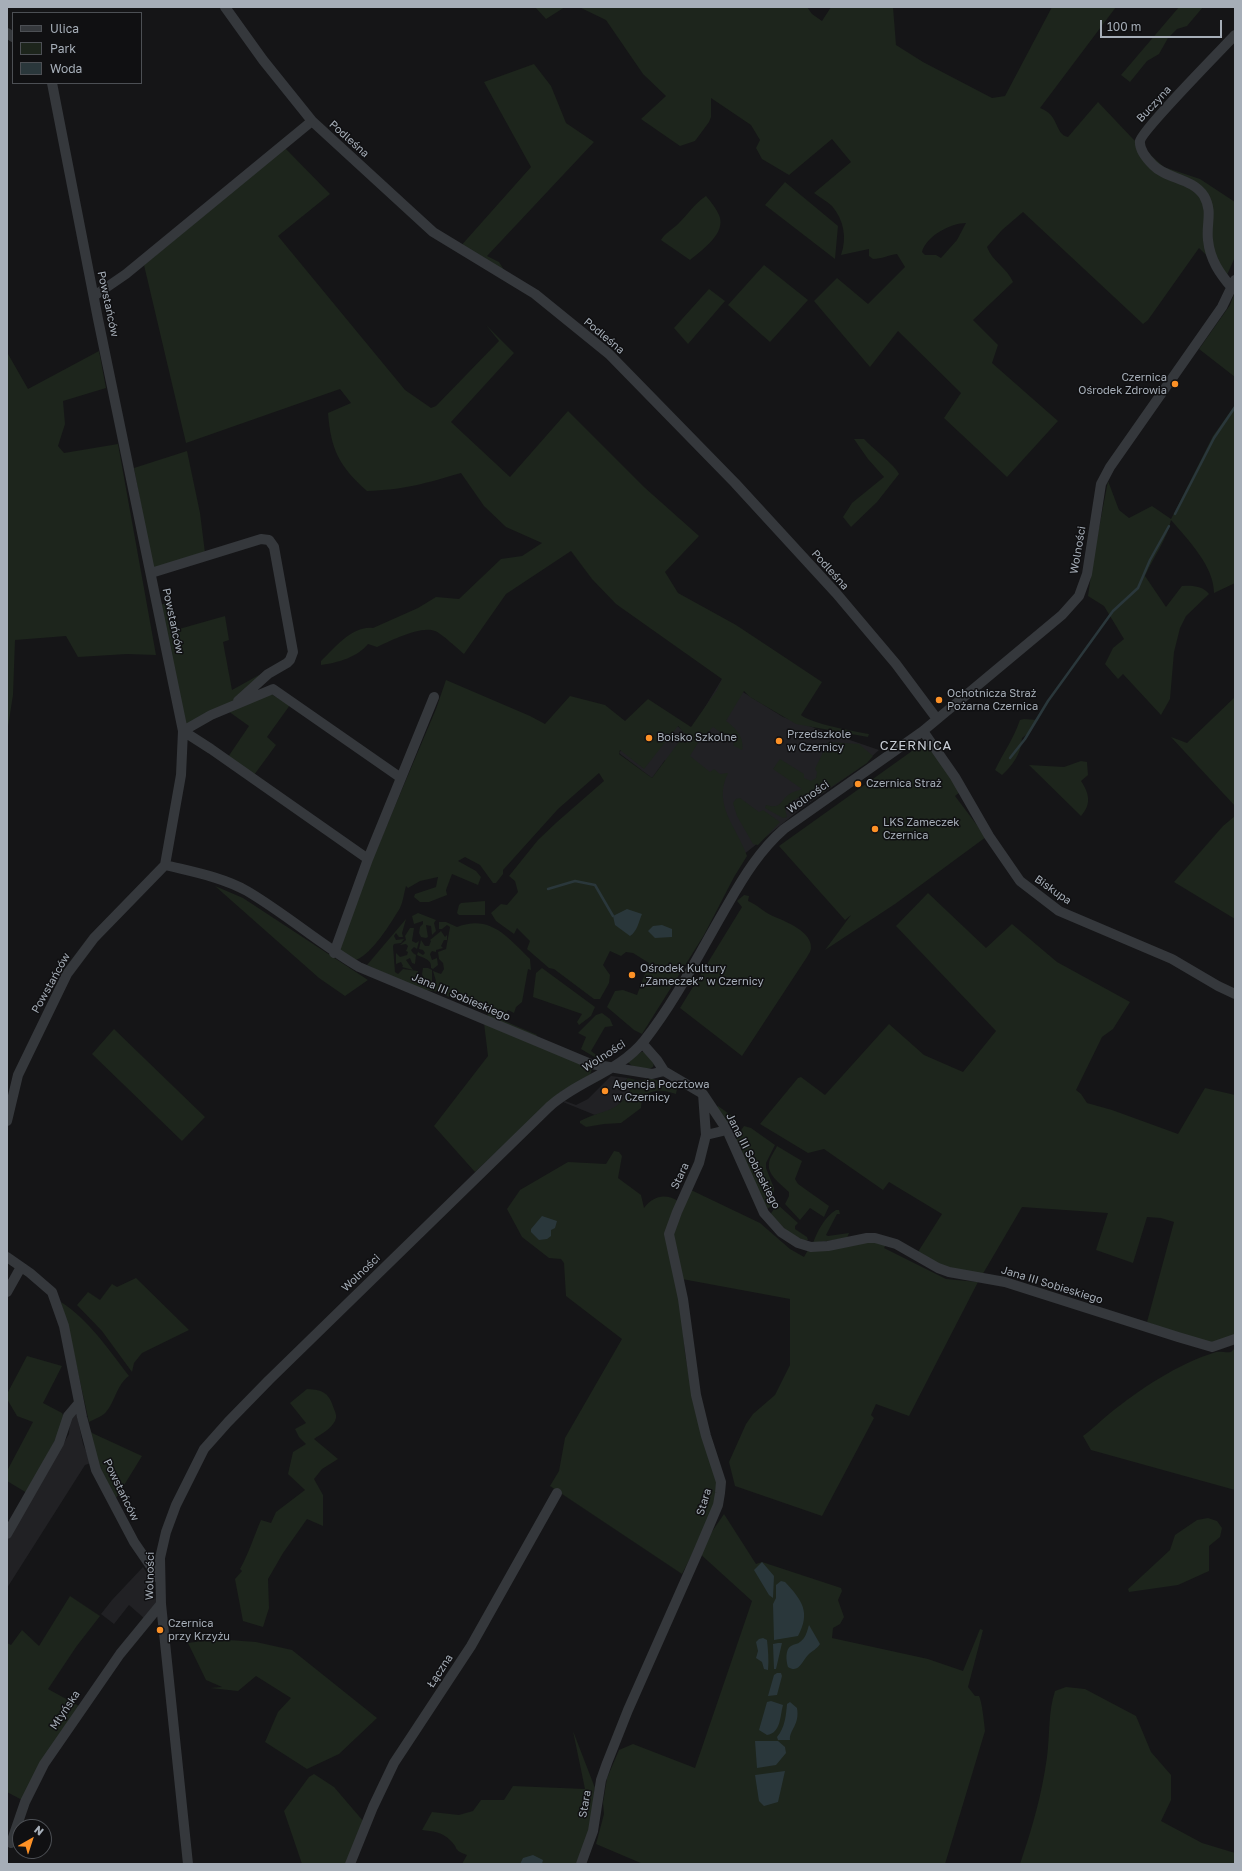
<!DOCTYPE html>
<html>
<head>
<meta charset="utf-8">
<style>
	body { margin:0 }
	#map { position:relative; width:1242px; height:1871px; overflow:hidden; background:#151517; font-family:"Golos Text",sans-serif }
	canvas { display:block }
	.frame { position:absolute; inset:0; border:8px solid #a6aeb8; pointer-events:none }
	.legend { position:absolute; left:12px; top:12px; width:130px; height:72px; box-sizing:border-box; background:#101012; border:1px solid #4c4f54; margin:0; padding:5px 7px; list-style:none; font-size:12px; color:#a6aeb8 }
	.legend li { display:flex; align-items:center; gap:8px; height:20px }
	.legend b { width:20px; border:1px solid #4c4f54 }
	.north { position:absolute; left:12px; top:1819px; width:40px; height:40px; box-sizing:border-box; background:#101012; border:1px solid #4c4f54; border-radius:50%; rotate:39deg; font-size:11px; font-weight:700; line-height:16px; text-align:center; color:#a6aeb8 }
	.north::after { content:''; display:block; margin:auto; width:14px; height:18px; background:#fd9126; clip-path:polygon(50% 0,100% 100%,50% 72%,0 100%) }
	.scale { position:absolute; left:1100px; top:20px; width:122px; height:18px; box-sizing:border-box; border:2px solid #a6aeb8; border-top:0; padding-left:5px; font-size:12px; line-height:14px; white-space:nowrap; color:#a6aeb8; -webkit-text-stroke:3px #101012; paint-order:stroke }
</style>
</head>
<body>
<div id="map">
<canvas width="1242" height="1871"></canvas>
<div class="frame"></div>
<ul class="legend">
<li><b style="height:5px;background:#35383c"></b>Ulica</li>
<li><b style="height:11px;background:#1d251c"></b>Park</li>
<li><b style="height:11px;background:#2a373b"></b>Woda</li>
</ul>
<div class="north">N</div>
<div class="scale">100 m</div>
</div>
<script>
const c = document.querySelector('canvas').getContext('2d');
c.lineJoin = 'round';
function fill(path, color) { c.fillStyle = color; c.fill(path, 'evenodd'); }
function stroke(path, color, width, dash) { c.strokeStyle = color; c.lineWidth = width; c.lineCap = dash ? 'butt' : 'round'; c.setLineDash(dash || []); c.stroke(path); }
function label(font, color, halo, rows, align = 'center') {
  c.font = font + ' "Golos Text",sans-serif'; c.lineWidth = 3; c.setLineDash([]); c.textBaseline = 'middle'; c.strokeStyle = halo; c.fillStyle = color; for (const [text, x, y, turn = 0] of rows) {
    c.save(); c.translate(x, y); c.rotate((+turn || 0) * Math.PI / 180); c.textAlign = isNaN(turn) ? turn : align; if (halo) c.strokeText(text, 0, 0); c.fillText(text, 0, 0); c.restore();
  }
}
fill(new Path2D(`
	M722,679L783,717L879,750L858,769L802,808L743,855L665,760L652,778L619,753L654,707L686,733L696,722Z
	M611,1076L628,1078L626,1080L631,1089L626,1098L613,1110L595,1115L563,1102L565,1101L576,1105L588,1099Z
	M75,1406L83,1444L91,1463L85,1465L7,1588V1541L69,1434L70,1418Z
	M143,1567L150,1578L157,1604L145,1619L129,1605L114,1624L101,1614L112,1600Z`), '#212124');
fill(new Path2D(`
	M535,7H565L546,19Z
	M579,7H807L812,14L822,21L831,7H893L896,45L923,62L992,98L1005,96L1052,7H1116L1040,108C1060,115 1054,134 1068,137L1098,102L1133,139L1164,167L1200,179L1235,202V257L1227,275L1199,248L1148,320L1143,324L1023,212L1002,230L987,247C992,261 1007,268 1013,282L973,320L998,345L992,363L1058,421L1007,477L944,418L961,393L898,331L870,367L814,301L837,278L868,304L905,267L897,254C888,255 882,259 873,259L869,256V249L841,255C847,238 844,220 832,206C827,201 819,197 814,193L851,162L832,139L789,175L762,159L756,148L760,140L751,125L711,98V117L709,122L695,141L680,146L641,119L666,96L643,74L606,20ZM966,223L957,240L941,258L936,255H925L922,252C926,236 951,223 966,223Z
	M1179,7H1203L1187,26L1177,29L1168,38L1159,54L1147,61L1130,82L1121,75Z
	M534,64L551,86L566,123L594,142L487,256L499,262L504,270L459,248L531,167L484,82Z
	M285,148L330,194L278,236L405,390L431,408L436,406L499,341L486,325L514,353L451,422L510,477L568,411L644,487L699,536L665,572L678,593L736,625L822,682L801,715C812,724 853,731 869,734L868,737L796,724L750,697L744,691L726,721C735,727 745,738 742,750L734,746L733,741L713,727L699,741L690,756L710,772L714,769L720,774L728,773C712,805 737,827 747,856L734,877L704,935L642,1034L634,1030L607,1007L615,991L623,990L637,995L649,963L633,953L626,952L621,956L610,951L603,965L610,975L609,983L600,999H594L554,969L549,968L527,949L530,941L517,928L514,934L496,921L491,913L501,904L507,905L518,892L515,881L509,876L538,840L557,822L604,781L599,773L558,809L503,870V874L496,883H493L480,865L465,857L458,861L476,871L481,877L478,885L452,874L446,890L447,895L429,902H420L414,897L415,894L436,887L438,877L420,881L408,888L406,886C404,893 403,902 400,908C390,924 373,953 356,960L340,951V947L373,858L436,709L446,680L530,716L545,724L570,696L605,705L625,721L648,699L691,727L717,690L722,679L616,604L592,579L571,551L506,594L464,654C458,649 441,633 435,631C421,625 390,641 377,647L368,644C358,657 337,663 321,665V661C335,648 351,626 373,628L418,608L436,597L459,599L501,559L522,556L542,543L506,527L484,506L461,473C427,483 403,490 367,491C339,466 331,450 328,413L351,403L340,389L186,443L144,265ZM678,726L685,734L652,778L619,754L620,750L644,769Z
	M785,182L838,226L835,259L765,205Z
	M706,196C711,202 716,208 719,215C727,233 702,250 690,260L661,240C665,233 673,229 679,223C689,213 694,204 706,196Z
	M764,265L808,300L770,342L728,305Z
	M709,289L725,301L688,344L674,328Z
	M1235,292V377L1199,349L1230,305Z
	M99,351L106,388L63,401L65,424L58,446L64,453L118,444L156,655L127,654L78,657L66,636L15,640L13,695L7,733V355L8,354L28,389Z
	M1235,405V583L1214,593C1214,566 1188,540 1171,520C1168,537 1153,558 1145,576L1166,607L1182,586C1192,585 1203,586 1209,594L1186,616L1180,628L1174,652L1170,699L1161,715L1123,674L1118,679L1105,664L1113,648L1124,639L1104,606L1088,596L1094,554L1108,481L1119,510L1129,518L1152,506L1171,519L1213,436Z
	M854,439H864C871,447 896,466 899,474L877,502L851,527L843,517L852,503L884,477L868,459Z
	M187,451L200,513L205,553L153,570L134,468Z
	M166,603L172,631L225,616L229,640L223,642L232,690L259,675L260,678L231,703L185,726L160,605Z
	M271,694L290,705L267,737L276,745L254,775L228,757L249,726L228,711Z
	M1235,697V806L1171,737L1187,743Z
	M1024,719L1037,720L1031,731L1022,738C1021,754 1013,765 1002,775L995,770C1003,753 1014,738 1020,720Z
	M926,741L960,792L955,796L986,837L895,904L825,950L851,915L845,920L779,846Z
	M828,742L859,744L873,756L867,763L822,793L803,795L789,803L785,809L787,817L783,818L765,808L766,805C780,809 779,803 787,796C791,792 797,791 802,789L773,769L780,759L804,774V778L811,781L816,778L817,772L815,769Z
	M1081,761L1087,762L1088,775L1081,781C1089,793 1092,804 1081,816L1029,765L1064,767Z
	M740,798L759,812L763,810L780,822L758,845L753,844L737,816L733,803L736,799Z
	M1235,816V919L1174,882L1223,826Z
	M215,886L243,898L368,980L345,996L319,978Z
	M928,893L986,948L1012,924L1057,962L1130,1002L1113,1029L1102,1037L1076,1090L1081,1094L1087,1103L1112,1110L1178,1134L1205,1088L1235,1095V1339L1212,1347L1147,1322L1174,1222L1161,1218L1147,1217L1133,1263L1096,1250L1108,1213L1022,1207L981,1277L949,1272L916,1255L942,1214L889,1182L883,1190L824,1149L808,1153L760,1124L798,1078L801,1077L825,1095L889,1024L924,1055L963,1072L996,1031L896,926Z
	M744,895L749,896L748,901C758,905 766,914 775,917C787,922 812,932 811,948C811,951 808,955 807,957L742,1056L680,1008L742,907L737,901Z
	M485,901V915H459L457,913L459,905L461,903Z
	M418,913L436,920L434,923L436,931L432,935L431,926L426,925L428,937L426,938L421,937L419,933L420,927L423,924V921L414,924L412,916Z
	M406,919L402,933L403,937H399L396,933L394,936L396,940L404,939L401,943L394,944L393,946L395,972L398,974L403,969L418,971V978L422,983L424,979L422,974L423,968H428L432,970V982L434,983L436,981L433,971L441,974L444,969L443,963L439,959L438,952L446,949L450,927L447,925L442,929H439V922H446L457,927C491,914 508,938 530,959L531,970L528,969L522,1002L516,1007L514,1013L508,1010L502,1020L537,1035L535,1039L489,1019L487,1013L438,992L420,989L367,965Z
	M410,928H414L412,941L416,943L419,941L417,949L414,947L411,950L413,953L416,955L415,964L412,963L410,958L406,960L413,970L402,967L403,966L401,962L396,964V953L400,957L407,955L408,952L406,951L408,946L406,944L400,945L406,940L405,936Z
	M441,931L445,937L447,935V940H444L441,946L443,948L436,950V952L432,951L430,954L432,960L437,958L438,965L433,969L431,968C432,959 423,958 417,955L418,952L423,955L425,953L423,950L419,949L421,940L425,946H429L431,941L430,940Z
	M542,968L595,1007L591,1016L579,1025L577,1022L582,1014L533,997L536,973Z
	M602,1013L610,1019L613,1026L605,1027L591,1051L599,1057L604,1055L608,1057L603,1062L581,1049L586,1037L578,1033L596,1015Z
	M484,1023L592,1069L590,1075L559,1093L475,1172L434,1126L488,1056Z
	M114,1029L205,1117L182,1141L92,1054Z
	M641,1052H645L654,1063L653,1067C646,1071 633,1069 628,1062Z
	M628,1078L640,1081L651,1078L677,1089L676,1094C664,1090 652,1088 642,1098L641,1108L621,1123L604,1124L586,1127L580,1123V1121C603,1109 617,1114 631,1089L626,1080Z
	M718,1106L735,1118L736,1123L732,1127L729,1126L716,1109Z
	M744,1126L751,1128L775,1145L766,1163V1168L774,1188L773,1205L767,1209L735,1139Z
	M777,1146L802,1161L795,1179L798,1184L829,1206L824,1217L810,1208L800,1220L785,1204L789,1196V1192C782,1185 767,1175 769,1164C769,1158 775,1151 777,1146Z
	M614,1151L619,1152L622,1156L618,1178L641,1195L644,1208C653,1196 665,1193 678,1201L672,1215L685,1353L691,1388L717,1482L714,1512L682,1574L550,1486L559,1471L565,1438L622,1339L566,1296L564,1263L561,1259L549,1258L522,1237L507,1209L520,1190L568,1162L606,1164Z
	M691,1190L760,1223L790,1249L804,1257L808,1250L867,1241L886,1245L884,1248L946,1279L978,1282L909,1416L876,1404L871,1415L874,1418L822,1516L735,1486L729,1462L746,1424L753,1414L775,1395L790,1365V1299L682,1279L672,1235Z
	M777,1204L798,1223L795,1226V1229L807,1237L808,1240L805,1241L795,1238L770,1215Z
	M836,1210H839L840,1214H837L826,1235L828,1236L849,1233L847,1238L813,1243C817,1232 825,1216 836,1210Z
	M136,1278L189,1330L142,1353L134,1363L132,1372L102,1331L77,1305L88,1292L100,1300L112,1284L117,1287Z
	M61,1302C89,1320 109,1350 129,1376C117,1384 115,1402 106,1412C102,1417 94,1419 89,1422L70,1336Z
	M1235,1348V1490L1091,1450L1083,1436C1093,1429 1100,1421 1109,1414C1140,1389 1177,1364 1216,1352C1220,1351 1227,1353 1231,1352Z
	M27,1356L62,1366L43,1403L62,1413L64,1417L63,1425L27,1493L7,1481V1471L33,1422L17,1416L7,1399V1394Z
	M307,1389C324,1390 329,1393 334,1409C336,1413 337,1417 335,1421C331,1429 321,1434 314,1439L338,1459L322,1469L314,1479L323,1495V1526L307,1519L283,1553L268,1579L269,1608L263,1627L243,1621L235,1579L242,1571L240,1569C249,1553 254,1536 261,1520L271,1523L276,1512L305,1490L288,1474L293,1452L306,1444L299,1437L295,1429L306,1423L290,1403Z
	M87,1424L92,1433L142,1456L115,1500L99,1468Z
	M724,1514L756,1564L762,1562L841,1588L842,1591L838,1600L844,1617L840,1624L833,1628L832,1638L928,1659L963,1671L980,1629L983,1630L968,1687L975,1696H979C982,1702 984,1722 985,1731L945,1864H643L596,1844L604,1814L603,1803L607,1778L619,1750L633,1744L695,1768L752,1601L698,1552Z
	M1208,1518L1217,1521L1222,1528L1220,1537L1209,1546V1571L1178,1585L1129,1592L1128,1589L1170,1550L1175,1535L1197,1520Z
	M70,1596L100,1616L76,1647L48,1689L79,1706L22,1800L7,1792V1643L11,1645L22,1630L39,1646Z
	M215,1639L256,1642L292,1650L377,1718L339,1754L307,1769L265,1742L278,1712L291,1698L256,1676L238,1691L210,1688L222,1687L206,1680L188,1643Z
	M1066,1687L1085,1689L1136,1716L1151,1752L1171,1775V1800L1161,1821L1202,1843L1235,1853V1864H1020C1032,1829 1042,1794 1047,1757C1050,1735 1048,1712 1055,1691Z
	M573,1731L595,1788L590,1829L576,1864H462L467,1855C453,1850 459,1849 451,1841C443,1832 432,1831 422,1830L432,1812L459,1815L473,1811L481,1800H504L513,1786L585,1789Z
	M314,1774L334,1787L364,1822L345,1864H302L284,1811L309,1777Z`), '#1d251c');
fill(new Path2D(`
	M627,909L642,914C639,921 637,932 630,936L615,925L613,916Z
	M662,925L672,929V937L655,938L648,931L653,926Z
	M542,1216L557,1221L555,1228L551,1230V1236L547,1239L539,1240L531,1232V1229Z
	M762,1562L774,1576L773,1598L769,1595L754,1570Z
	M781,1581L785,1582C802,1600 811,1612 798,1636L774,1640L773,1604L776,1598V1585Z
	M809,1625L820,1644C817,1649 812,1651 808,1655C802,1661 799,1674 788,1667C786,1661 785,1649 791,1646C794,1644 798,1644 800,1642C806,1638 807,1631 809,1625Z
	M763,1638L767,1640C768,1650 769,1660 768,1670L764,1669L762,1662L756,1658L758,1651L756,1642L759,1639Z
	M778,1643H782L776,1669H774L773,1644Z
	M777,1673H781L782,1676L777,1695L768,1696L774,1675Z
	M771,1701L783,1705C780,1716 781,1733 767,1735L759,1730L767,1702Z
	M790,1702L797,1708C800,1725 789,1730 790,1740H778L777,1737C785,1728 786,1715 787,1704Z
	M755,1741H778L785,1747L786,1753L776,1765L757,1768Z
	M785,1771L778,1802L764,1806L759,1801L755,1775Z
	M533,1855L543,1860L542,1864H520L523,1858Z`), '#2a373b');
stroke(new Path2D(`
	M1175,514L1214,438L1235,407
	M1010,758L1025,739L1048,701L1113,611L1138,588L1150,560L1169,526
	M548,889L575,881L595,885L613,916`), '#2a373b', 2.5);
stroke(new Path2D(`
	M225,7L263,60L312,121L433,232L535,294L609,354L735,483L836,593L896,664L937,719
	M7,33L13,37
	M1232,288C1220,274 1210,260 1208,240C1206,223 1213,212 1204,196C1193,178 1166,179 1153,165C1147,159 1139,150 1140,141C1142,130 1221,50 1235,35
	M94,296L126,274L312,121
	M151,573L261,539L269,540L274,547L293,652L290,660L287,663L268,674L238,701
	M923,731L955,777L989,836L1020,881L1059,911L1172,959L1218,986L1235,994
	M368,859L211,749L183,731L211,715L273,689L401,778
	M165,865C193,872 222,877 247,891C286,914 320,944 359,967L591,1064L652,1074L664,1071L703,1094L727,1130L764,1213L781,1232L798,1243L811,1247L828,1246L867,1238H875L896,1244L938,1268L949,1272L1005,1282L1178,1337L1212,1347L1235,1339
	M334,953L368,859L434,697
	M642,1043L657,1060L664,1071
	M703,1094L706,1135
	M7,1121L18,1075L67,974L94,938L165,865L181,775L183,731L98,319L52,83
	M7,1257L30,1273L52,1292L64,1326L82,1417L96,1470L134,1542L160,1580
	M7,1292L21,1267
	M7,1534L59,1443L68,1416L79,1403
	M11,1843L25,1802L44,1764L120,1654L161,1604
	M188,1864L161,1604L160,1558L166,1532L176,1505L204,1449L228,1422L269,1380L549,1107C577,1081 619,1072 644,1041C677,999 701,950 728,904C744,876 760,850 784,829L923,731L1062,615L1079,596L1087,574L1101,484L1110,467L1222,307L1235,280
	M350,1864L373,1807L394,1763L471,1646L557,1493
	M581,1864L593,1831L601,1780L607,1763L628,1710L698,1552L718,1505L720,1493L721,1482L706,1436L696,1395L683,1299L669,1234L677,1212L699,1163L706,1135L727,1130`), '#35383c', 10);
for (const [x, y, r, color] of [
	[1175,384,4,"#fd9126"],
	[939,700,4,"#fd9126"],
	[649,738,4,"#fd9126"],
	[779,741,4,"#fd9126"],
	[858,784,4,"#fd9126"],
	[875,829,4,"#fd9126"],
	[632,975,4,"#fd9126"],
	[605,1091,4,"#fd9126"],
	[160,1630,4,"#fd9126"]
]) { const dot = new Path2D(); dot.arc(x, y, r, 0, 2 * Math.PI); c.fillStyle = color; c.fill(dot); stroke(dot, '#101012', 1.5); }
label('11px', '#a6aeb8', '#101012', [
	["Buczyna",1154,104,-47],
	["Podleśna",349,139,42],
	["Powstańców",108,304,78],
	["Podleśna",604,336,40],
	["Wolności",1078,550,-80],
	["Podleśna",830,570,48],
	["Powstańców",173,621,78],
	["Wolności",808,797,-35],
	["Biskupa",1053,890,35],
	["Powstańców",51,983,-61],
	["Jana III Sobieskiego",461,997,23],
	["Wolności",604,1056,-33],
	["Jana III Sobieskiego",753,1161,63],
	["Stara",680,1176,-65],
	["Wolności",361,1273,-44],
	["Jana III Sobieskiego",1052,1285,17],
	["Powstańców",121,1490,64],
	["Stara",704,1502,-73],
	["Wolności",150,1576,-89],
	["Łączna",440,1671,-57],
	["Młyńska",65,1710,-56],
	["Stara",585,1804,-80]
]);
label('11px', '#a6aeb8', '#101012', [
	["Czernica",1167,378,"right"],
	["Ośrodek Zdrowia",1167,391,"right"],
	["Ochotnicza Straż",947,694],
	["Pożarna Czernica",947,707],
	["Przedszkole",787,735],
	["w Czernicy",787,748],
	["Boisko Szkolne",657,738],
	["Czernica Straż",866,784],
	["LKS Zameczek",883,823],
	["Czernica",883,836],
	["Ośrodek Kultury",640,969],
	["„Zameczek” w Czernicy",640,982],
	["Agencja Pocztowa",613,1085],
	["w Czernicy",613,1098],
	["Czernica",168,1624],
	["przy Krzyżu",168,1637]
], 'left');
c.letterSpacing = '1px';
label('13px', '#c7ccd4', '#101012', [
	["CZERNICA",916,746]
]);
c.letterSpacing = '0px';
</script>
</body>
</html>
